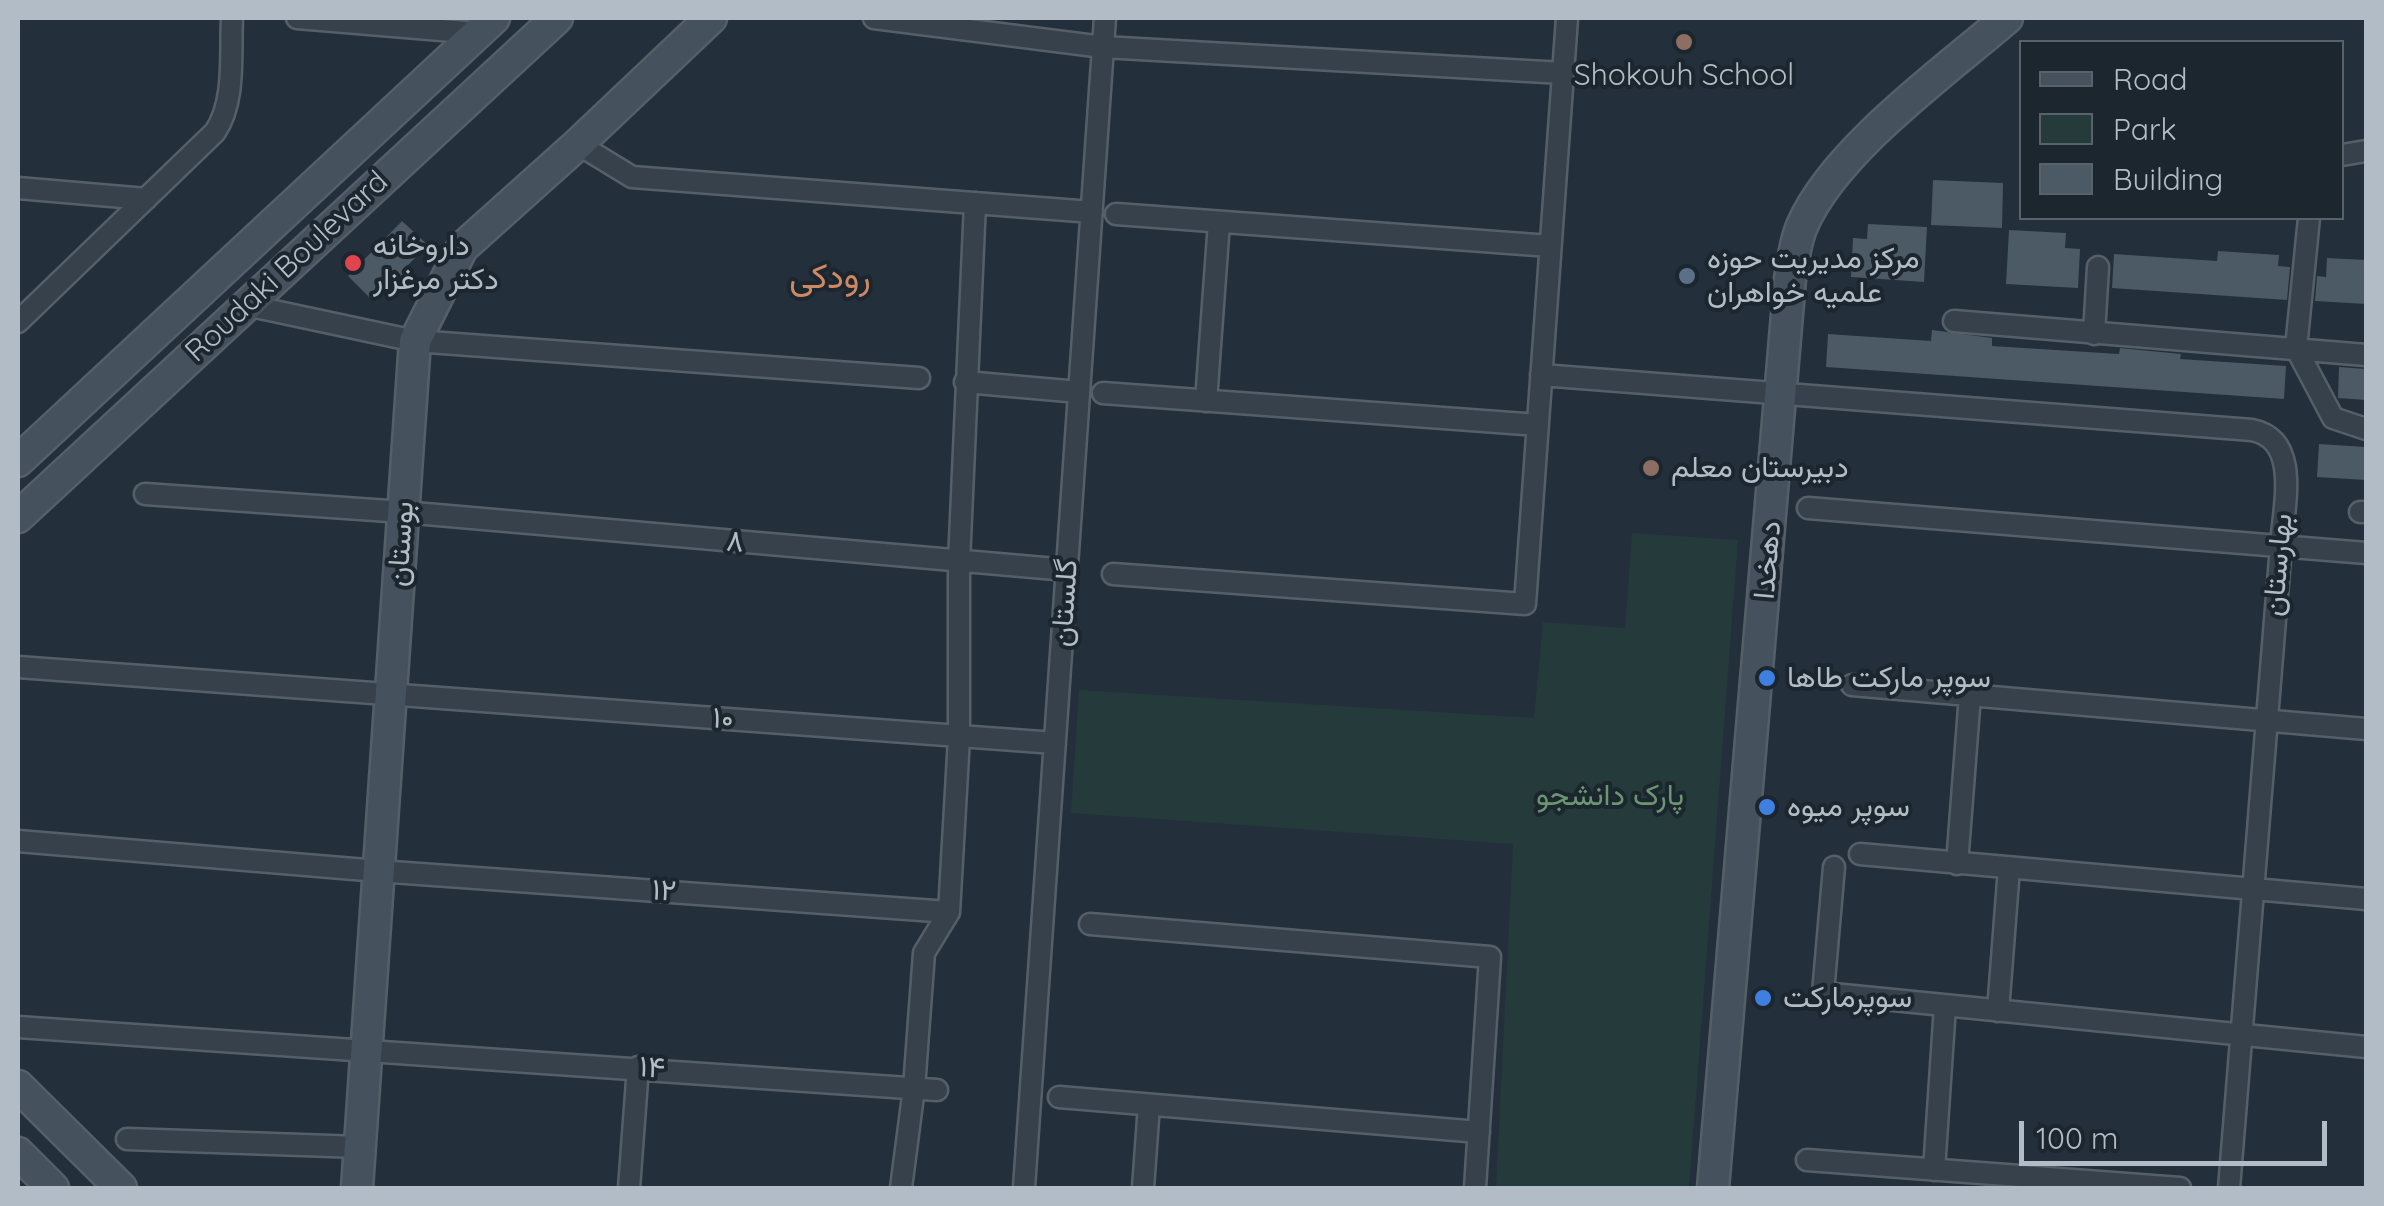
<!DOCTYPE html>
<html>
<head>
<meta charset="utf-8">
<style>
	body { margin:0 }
	#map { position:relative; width:2384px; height:1206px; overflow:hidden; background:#232f3a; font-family:Quicksand,sans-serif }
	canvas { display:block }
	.frame { position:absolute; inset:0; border:20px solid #b2bcc6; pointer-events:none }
	.legend { position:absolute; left:2019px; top:40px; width:325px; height:180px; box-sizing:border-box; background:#1c262f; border:2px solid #58626b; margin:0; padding:12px 18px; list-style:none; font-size:30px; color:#b2bcc6 }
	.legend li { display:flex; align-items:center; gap:20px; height:50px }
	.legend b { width:50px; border:2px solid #58626b }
	.scale { position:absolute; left:2019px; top:1121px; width:308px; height:45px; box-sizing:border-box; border:5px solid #b2bcc6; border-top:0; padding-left:12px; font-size:30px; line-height:35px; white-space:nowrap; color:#b2bcc6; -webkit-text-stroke:8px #1c262f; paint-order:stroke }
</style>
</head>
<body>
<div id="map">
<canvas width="2384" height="1206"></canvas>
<div class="frame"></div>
<ul class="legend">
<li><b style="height:12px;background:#45515d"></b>Road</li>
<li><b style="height:28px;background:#253b3b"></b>Park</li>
<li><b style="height:28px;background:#4c5a65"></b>Building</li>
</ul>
<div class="scale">100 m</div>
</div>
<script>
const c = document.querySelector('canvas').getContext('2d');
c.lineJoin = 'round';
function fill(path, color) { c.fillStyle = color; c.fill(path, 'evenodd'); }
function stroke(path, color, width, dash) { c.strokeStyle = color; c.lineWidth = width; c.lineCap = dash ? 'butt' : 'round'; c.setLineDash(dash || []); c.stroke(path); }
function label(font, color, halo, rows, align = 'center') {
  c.font = font + ' Quicksand,Vazirmatn,sans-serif'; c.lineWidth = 8; c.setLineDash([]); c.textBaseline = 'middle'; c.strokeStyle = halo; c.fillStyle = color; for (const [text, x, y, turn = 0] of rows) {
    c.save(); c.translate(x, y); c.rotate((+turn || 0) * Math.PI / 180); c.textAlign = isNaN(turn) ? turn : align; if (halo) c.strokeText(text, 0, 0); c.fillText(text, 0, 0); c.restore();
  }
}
fill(new Path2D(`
	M1632,533L1738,540L1689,1188H1496L1513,844L1071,813L1079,690L1534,718L1543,622L1625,628Z`), '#253b3b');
fill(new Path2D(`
	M1933,180L2003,183L2002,228L1931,225Z
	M402,221L428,245L403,270L409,276L389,295L383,289L372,300L348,276Z
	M1868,224L1927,227L1924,282L1851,277L1853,238L1867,239Z
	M2009,230L2066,233L2065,248L2080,249L2078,288L2006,284Z
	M2218,251L2279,255L2278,266L2290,267L2287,300L2112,288L2114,254L2217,261Z
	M2327,258L2366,260V304L2315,301L2317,276L2326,277Z
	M1932,330L1992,338V346L2119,354L2120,348L2181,354L2180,359L2286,366L2284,399L1826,367L1828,334L1931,341Z
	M2339,367L2366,369V400L2338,398Z
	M2319,444L2366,447V480L2317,477Z`), '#4c5a65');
const street = new Path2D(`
	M297,18L477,33
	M874,18L1103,47L1563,73
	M578,144L632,177L1092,212
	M2342,155L2366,151
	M18,188L146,199
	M1116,214L1550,246
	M2309,218L2296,348L2333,418L2366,429
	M246,305L415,341L919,378
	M1954,321L2366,355
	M18,322L215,132C236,101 230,54 232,18
	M2094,334L2098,267
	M1541,375L2252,430C2302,440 2283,508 2281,546L2229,1188
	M965,382L1079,392
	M1103,393L1538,425
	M1206,401L1219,222
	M145,494L403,512L1067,570
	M1808,508L2366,553
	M2360,512H2366
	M1113,574L1525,604L1567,18
	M18,667L1055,743
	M1852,685L2366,729
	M18,841L378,871L949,912
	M1860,854L2366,899
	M1957,864L1970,695
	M1834,867L1823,993L2366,1047
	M1090,924L1490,957L1475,1188
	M1998,1011L2009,868
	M18,1027L937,1090
	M1059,1097L1479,1132
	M127,1139L360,1147
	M1807,1160L2180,1188
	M1934,1170L1945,1006
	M629,1188L638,1067
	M901,1188L914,1088L924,953L949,912L959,738V562L975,203
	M1024,1188L1105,18
	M1143,1188L1149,1105`);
const secondary = new Path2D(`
	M18,461L494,18
	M18,517L557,18
	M18,1086L121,1188
	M18,1153L53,1188
	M357,1188L415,341L462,248L578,144L711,18
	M1713,1188L1790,279C1793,262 1795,242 1802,226C1834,151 1944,72 2007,18`);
stroke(street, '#555f68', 25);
stroke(secondary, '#555f68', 35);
stroke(street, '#37414b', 20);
stroke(secondary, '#45515d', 30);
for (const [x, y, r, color] of [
	[1684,42,10,"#8d6e63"],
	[353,263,10,"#e0444e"],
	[1687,276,10,"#5c6f8a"],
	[1651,468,10,"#8d6e63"],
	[1767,678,10,"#3f7fe0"],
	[1767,807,10,"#3f7fe0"],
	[1763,998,10,"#3f7fe0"]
]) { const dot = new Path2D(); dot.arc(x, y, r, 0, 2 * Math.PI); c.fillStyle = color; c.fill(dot); stroke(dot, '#1c262f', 4); }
label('30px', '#b2bcc6', '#1c262f', [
	["Shokouh School",1684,76,"center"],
	["داروخانه",373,246],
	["دکتر مرغزار",373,280],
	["مرکز مدیریت حوزه",1707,259],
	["علمیه خواهران",1707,293],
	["دبیرستان معلم",1671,468],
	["سوپر مارکت طاها",1787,678],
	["سوپر میوه",1787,807],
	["سوپرمارکت",1783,998]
], 'left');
label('30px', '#b2bcc6', '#1c262f', [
	["Roudaki Boulevard",287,267,-43],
	["۸",735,542,5],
	["بوستان",401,544,-86],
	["دهخدا",1768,560,-85],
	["بهارستان",2278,565,-85],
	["گلستان",1065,603,-86],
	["۱۰",723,719,4],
	["۱۲",664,891,4],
	["۱۴",652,1068,4]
]);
label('30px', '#6a9670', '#1c262f', [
	["پارک دانشجو",1610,796]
]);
label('35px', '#cf8864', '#1c262f', [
	["رودکی",830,277]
]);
</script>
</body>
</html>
